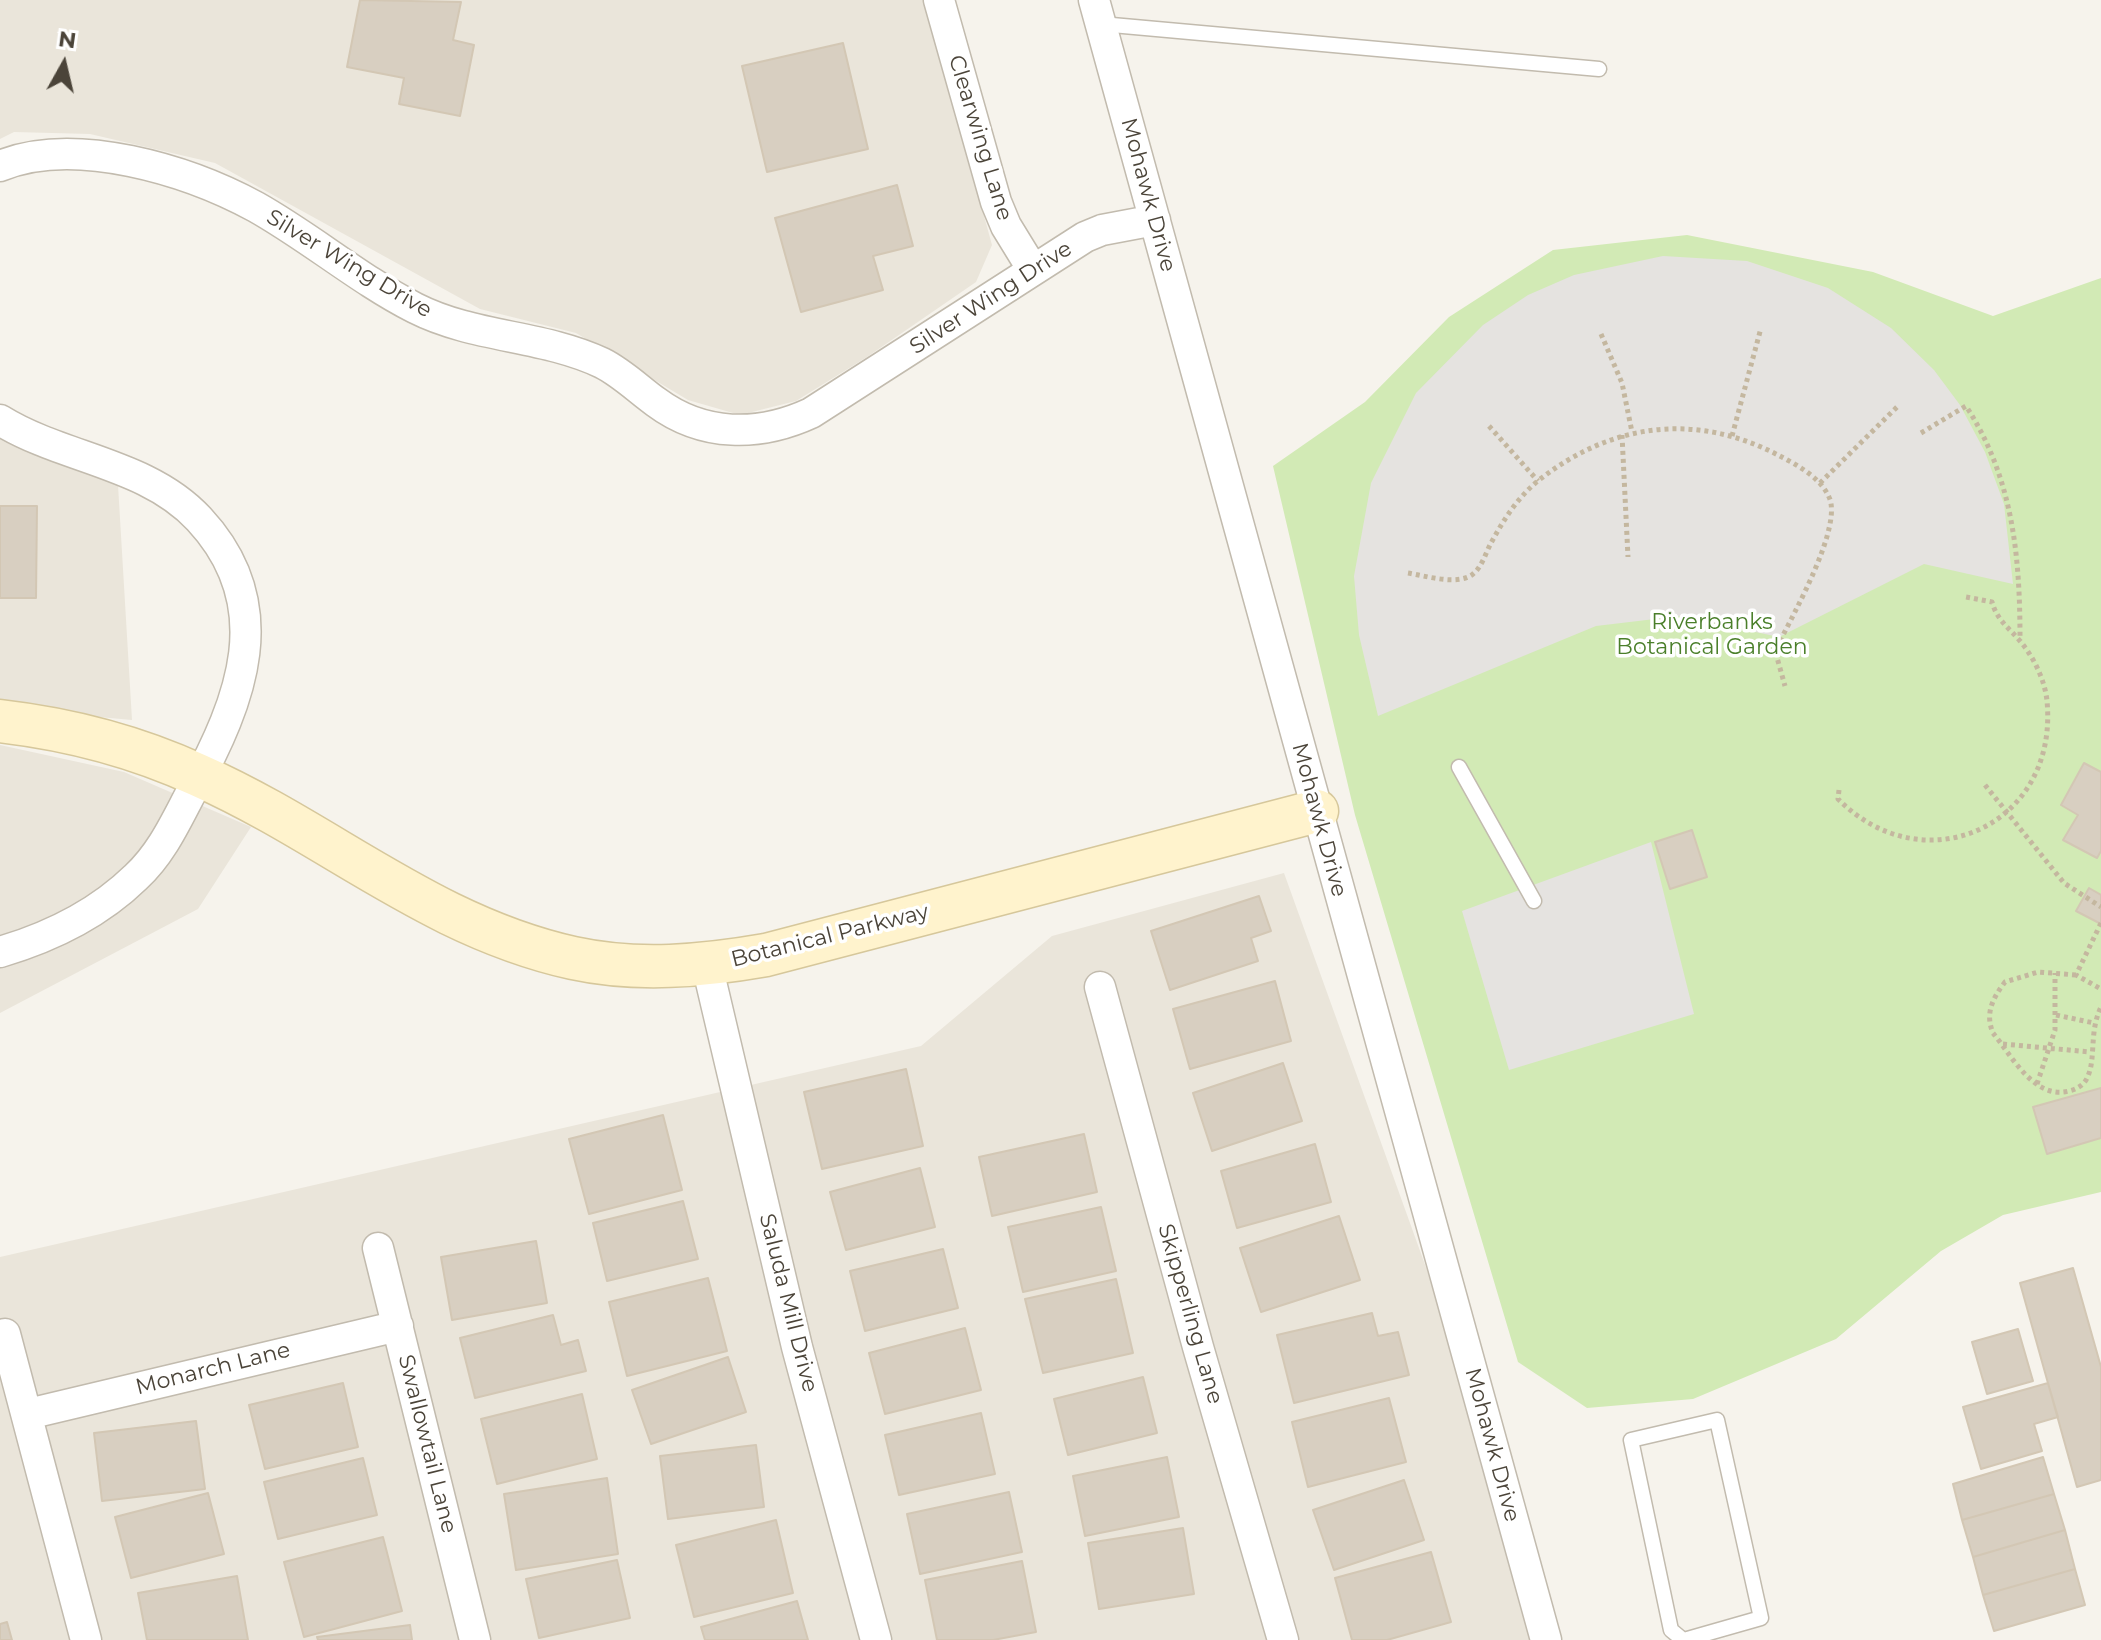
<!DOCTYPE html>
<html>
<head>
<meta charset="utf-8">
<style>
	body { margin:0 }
	#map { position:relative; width:2101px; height:1640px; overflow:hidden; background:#f6f3ec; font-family:Montserrat,sans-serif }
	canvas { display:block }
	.north { position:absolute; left:24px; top:24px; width:80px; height:80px; -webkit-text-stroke:6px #fff; paint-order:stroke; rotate:8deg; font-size:22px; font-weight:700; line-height:32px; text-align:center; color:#4b4439 }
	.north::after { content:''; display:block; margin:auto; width:28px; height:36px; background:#4b4439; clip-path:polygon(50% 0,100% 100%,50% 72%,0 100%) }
</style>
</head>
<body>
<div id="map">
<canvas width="2101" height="1640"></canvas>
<div class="north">N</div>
</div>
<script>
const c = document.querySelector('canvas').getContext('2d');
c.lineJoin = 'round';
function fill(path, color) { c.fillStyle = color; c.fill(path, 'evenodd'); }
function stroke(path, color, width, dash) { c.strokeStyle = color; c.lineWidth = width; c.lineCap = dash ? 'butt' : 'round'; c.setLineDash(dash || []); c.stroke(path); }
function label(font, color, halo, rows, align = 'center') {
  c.font = font + ' Montserrat,sans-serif'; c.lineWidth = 7; c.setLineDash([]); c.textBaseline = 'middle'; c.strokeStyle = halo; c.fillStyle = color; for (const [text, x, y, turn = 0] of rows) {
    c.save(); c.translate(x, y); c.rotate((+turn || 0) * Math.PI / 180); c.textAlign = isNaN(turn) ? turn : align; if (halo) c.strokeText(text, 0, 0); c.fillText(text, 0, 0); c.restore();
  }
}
fill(new Path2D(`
	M0,0H925L992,245L976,282L867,357L796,401L740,415L688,400L576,333L480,309L215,163L90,134L14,132L0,139Z
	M0,435L118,485L132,720L0,708Z
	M0,745L124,772L251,827L198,909L0,1013Z
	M1284,873L1496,1462L1546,1640H0V1257L921,1046L1052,936Z`), '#eae5da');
fill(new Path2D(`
	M1687,235L1873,272L1993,316L2101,278V1192L2003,1215L1941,1251L1836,1339L1693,1399L1587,1408L1518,1362L1355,815L1273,466L1365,402L1449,317L1553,250Z`), '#d2eab5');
fill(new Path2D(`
	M1663,256L1747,261L1828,288L1891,328L1934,370L1960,405L1985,452L2004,504L2013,584L1924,564L1779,637L1680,616L1596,626L1378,716L1359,635L1354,576L1371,483L1416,393L1483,325L1528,295L1574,275Z
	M1651,842L1694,1014L1509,1070L1462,911Z`), '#e5e3e0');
const building = new Path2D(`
	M360,0L461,2L453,40L474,45L460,116L399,104L404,78L347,67Z
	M843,43L868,149L767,172L742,66Z
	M897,185L913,246L873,256L883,290L801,312L775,218Z
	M0,506H37L36,598H0Z
	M2084,763L2101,772V851L2097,858L2063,840L2078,815L2061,805Z
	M1692,830L1707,877L1670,889L1655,842Z
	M2089,888L2101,895V924L2076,911Z
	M1259,896L1271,931L1251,938L1258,961L1170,990L1151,931Z
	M1275,981L1291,1041L1190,1069L1173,1009Z
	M1283,1063L1302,1121L1212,1151L1193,1093Z
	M906,1069L923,1146L822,1169L804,1092Z
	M2101,1088V1138L2047,1154L2033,1107Z
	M663,1115L682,1190L589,1214L569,1139Z
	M1084,1134L1097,1192L992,1216L979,1157Z
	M1315,1144L1331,1202L1237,1228L1221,1171Z
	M920,1168L935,1227L846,1250L830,1192Z
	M683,1201L698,1259L607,1281L593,1223Z
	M1101,1207L1116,1271L1023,1292L1008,1227Z
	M1339,1216L1360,1280L1261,1312L1240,1248Z
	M536,1241L547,1303L452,1320L441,1257Z
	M943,1249L958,1308L865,1331L850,1271Z
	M2073,1268L2101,1367V1480L2077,1487L2020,1283Z
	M708,1278L727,1351L627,1376L609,1302Z
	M1116,1279L1133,1353L1043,1373L1025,1299Z
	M1372,1313L1378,1336L1398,1332L1409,1375L1294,1403L1277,1335Z
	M553,1315L561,1345L578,1340L586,1371L475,1398L460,1338Z
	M965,1328L981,1390L885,1414L869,1353Z
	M2018,1329L2033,1381L1987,1394L1972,1342Z
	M728,1357L746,1412L651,1444L632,1390Z
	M1143,1377L1157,1433L1068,1455L1054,1399Z
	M343,1383L358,1447L265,1469L249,1405Z
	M2048,1383L2058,1417L2034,1424L2042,1451L1981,1469L1963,1407Z
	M582,1394L597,1459L497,1484L481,1419Z
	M1389,1398L1406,1462L1308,1487L1292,1422Z
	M981,1413L995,1474L899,1495L885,1435Z
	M196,1421L205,1489L102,1501L94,1433Z
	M756,1445L764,1507L668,1519L660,1456Z
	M1167,1457L1179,1517L1085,1536L1073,1476Z
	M2043,1457L2054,1494L1962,1520L1953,1484Z
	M363,1458L377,1515L278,1539L264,1482Z
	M607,1478L618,1554L516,1570L504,1494Z
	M1404,1480L1424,1540L1334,1570L1313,1510Z
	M1009,1492L1022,1552L920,1574L907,1514Z
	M208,1493L224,1554L131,1578L115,1517Z
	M2054,1494L2065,1530L1973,1557L1962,1520Z
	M776,1520L793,1593L694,1617L676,1545Z
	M1183,1528L1194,1594L1099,1609L1088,1543Z
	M2065,1530L2075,1569L1983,1595L1973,1557Z
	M383,1537L402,1611L304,1637L284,1562Z
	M1431,1552L1451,1622L1387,1640H1352L1335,1578Z
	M617,1560L630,1618L539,1638L526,1579Z
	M1022,1561L1036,1632L993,1640H937L925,1580Z
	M2075,1569L2085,1605L1994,1631L1983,1595Z
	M237,1576L248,1640H147L138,1593Z
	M797,1601L808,1640H705L701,1627Z
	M7,1622L12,1640H0V1624Z
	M410,1625L412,1640H318L317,1637Z`);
fill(building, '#d8cfc1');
stroke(building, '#d3c7b4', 2);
const lane = new Path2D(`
	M1101,24L1599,69
	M1459,767L1534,901
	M1683,1640L1671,1630L1631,1440L1717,1420L1761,1618L1684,1640`);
const street = new Path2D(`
	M939,0L996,202L1006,226L1033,270
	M1094,0L1546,1640
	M0,166C74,135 188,170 256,207C311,238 360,280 415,308C474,338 543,335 602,363C622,373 638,389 656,402C703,437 759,437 811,413L1085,237L1102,230L1155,220
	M0,420C63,459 147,463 199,519C279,605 242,700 192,791C176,821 162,853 136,877C98,914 51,937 0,952
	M707,965L797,1347L876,1640
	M1100,987L1198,1347L1283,1640
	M378,1248L475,1640
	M5,1334L86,1640
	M28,1414L398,1326`);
const secondary = new Path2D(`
	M0,721C69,729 135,746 198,775C329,833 429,926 573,958C637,972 703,966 766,955L1317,811`);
stroke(lane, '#c2bbae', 17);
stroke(street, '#c2bbae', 33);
stroke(secondary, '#d6c79b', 45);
stroke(new Path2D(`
	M1601,334L1622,383L1632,432
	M1489,426L1538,481
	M1921,433L1966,406C2013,478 2020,556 2020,639
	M1622,435L1628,557
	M1732,436L1761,328
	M1820,483L1898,406
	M1408,573C1426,576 1458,586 1473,574C1482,567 1486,552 1491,543C1504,519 1518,497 1539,480C1612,423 1695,412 1778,455C1797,465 1820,477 1829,497C1843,526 1794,613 1779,643L1776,654L1785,686
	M1985,785L2064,883L2101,907
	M1839,790L1838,799C1924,886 2059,826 2047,701C2045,680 2033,656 2020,641C2008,627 1997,620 1992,602L1966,597
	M2101,923L2076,975L2101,989
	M2076,975L2038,972L2005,982C1992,999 1985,1014 1993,1033C2012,1056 2034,1100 2069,1091C2078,1089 2085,1084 2088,1076C2096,1057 2089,1032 2101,1007
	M2056,1015L2094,1023
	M2003,1044L2090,1052
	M2037,1084L2055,1030V973`), '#c4b79f', 5, [4, 4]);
stroke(lane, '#fff', 14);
stroke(street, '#fff', 30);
stroke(secondary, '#fff3cd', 42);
label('22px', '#4b4439', '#fff', [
	["Clearwing Lane",980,138,73],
	["Mohawk Drive",1148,195,75],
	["Silver Wing Drive",349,264,31],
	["Silver Wing Drive",991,298,-33],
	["Mohawk Drive",1319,820,75],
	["Botanical Parkway",830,936,-14],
	["Saluda Mill Drive",788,1303,76],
	["Skipperling Lane",1190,1314,74],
	["Monarch Lane",213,1369,-14],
	["Swallowtail Lane",427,1444,76],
	["Mohawk Drive",1492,1445,75]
]);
label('22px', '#4a7f2a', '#fff', [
	["Riverbanks",1712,623],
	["Botanical Garden",1712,648]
]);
</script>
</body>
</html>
